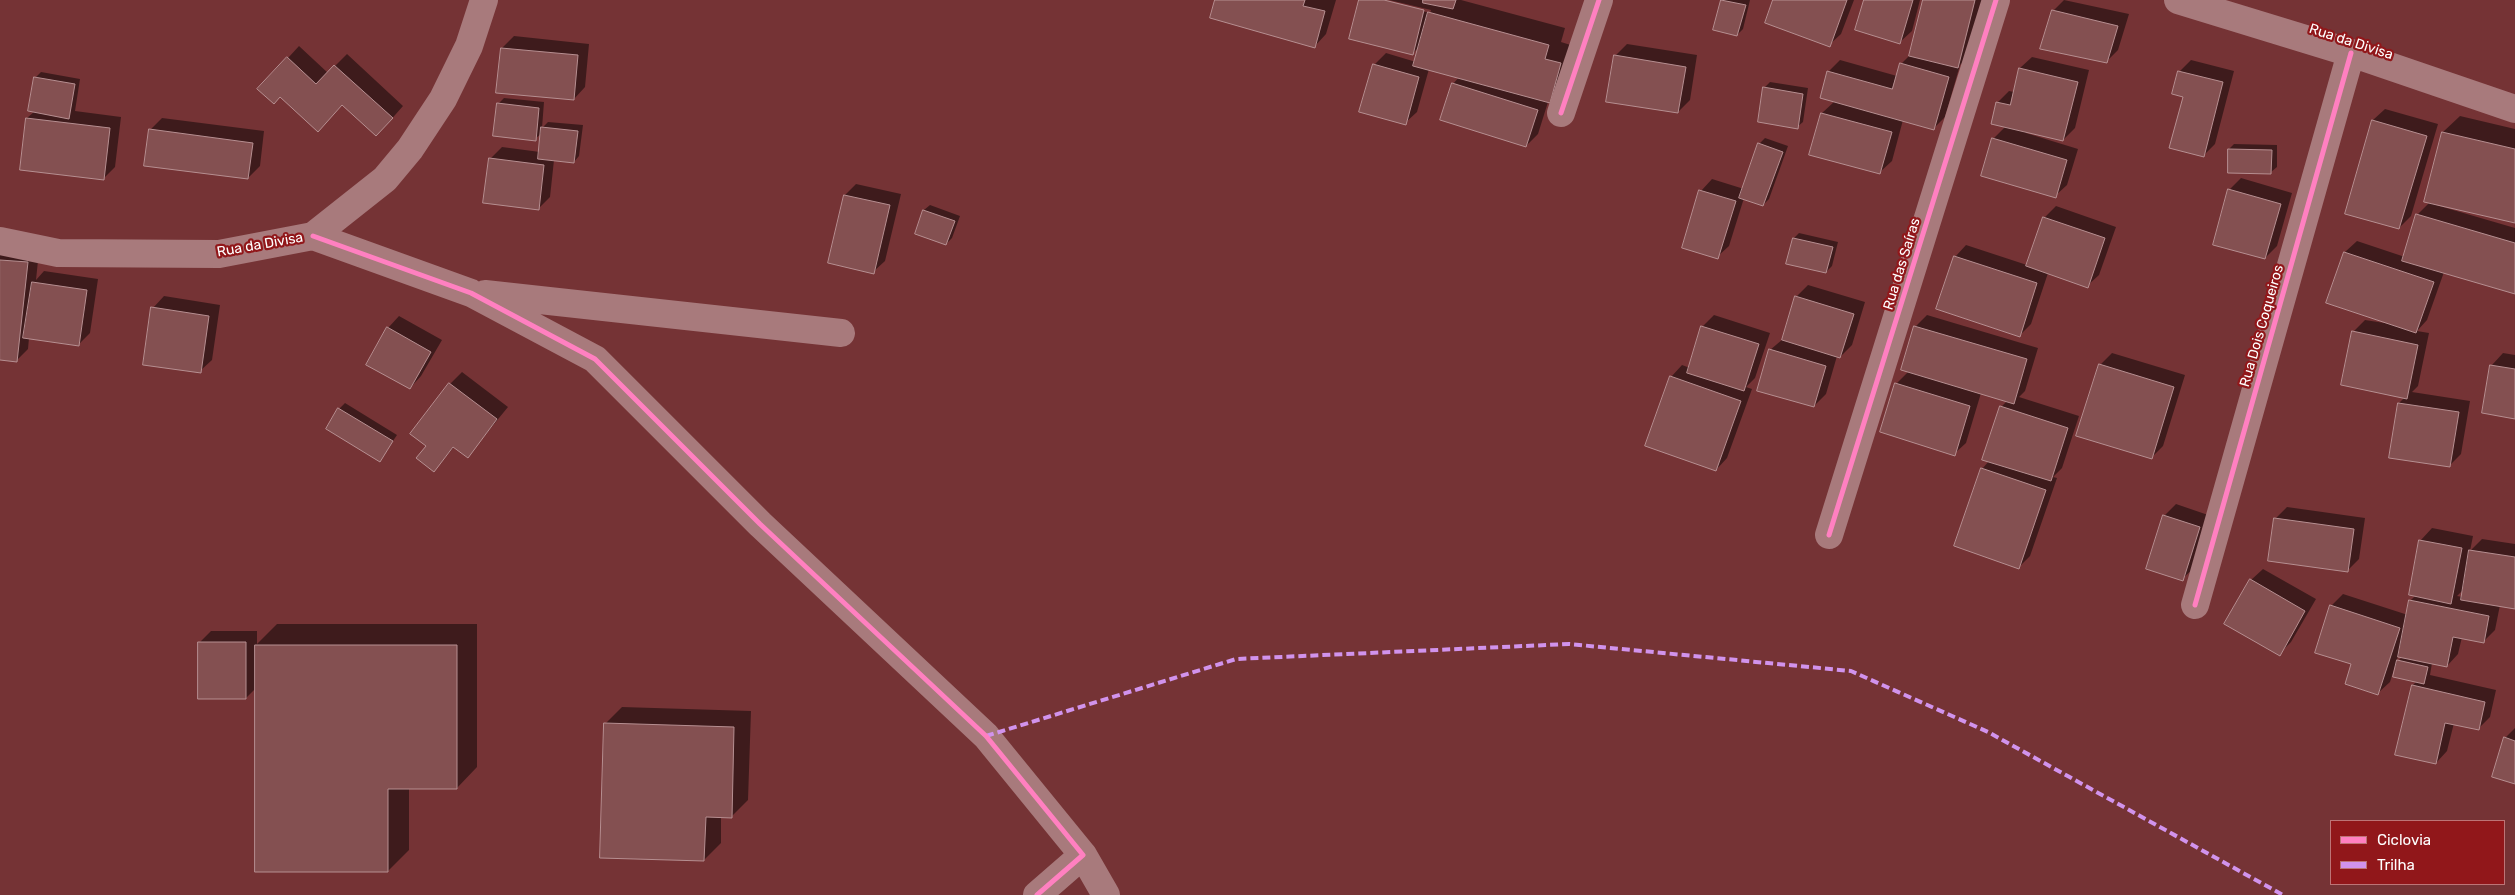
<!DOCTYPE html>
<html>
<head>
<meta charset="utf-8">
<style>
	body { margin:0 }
	#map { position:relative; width:2515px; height:895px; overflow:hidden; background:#753335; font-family:Rubik,sans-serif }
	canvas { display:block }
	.legend { position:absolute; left:2330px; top:820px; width:175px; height:65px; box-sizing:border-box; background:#91171a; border:1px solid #bd7476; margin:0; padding:6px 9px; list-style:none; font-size:15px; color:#fff }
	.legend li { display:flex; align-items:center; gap:10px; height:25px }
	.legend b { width:25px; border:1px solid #bd7476 }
</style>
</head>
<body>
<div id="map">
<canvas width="2515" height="895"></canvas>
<ul class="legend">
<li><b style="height:6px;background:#ff80c0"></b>Ciclovia</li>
<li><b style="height:6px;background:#d193ec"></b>Trilha</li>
</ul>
</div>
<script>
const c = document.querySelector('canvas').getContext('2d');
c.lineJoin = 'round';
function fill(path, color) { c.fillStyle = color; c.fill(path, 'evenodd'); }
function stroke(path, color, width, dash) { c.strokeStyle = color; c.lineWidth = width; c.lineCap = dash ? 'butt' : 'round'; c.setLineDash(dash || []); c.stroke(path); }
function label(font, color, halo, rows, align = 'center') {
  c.font = font + ' Rubik,sans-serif'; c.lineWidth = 4.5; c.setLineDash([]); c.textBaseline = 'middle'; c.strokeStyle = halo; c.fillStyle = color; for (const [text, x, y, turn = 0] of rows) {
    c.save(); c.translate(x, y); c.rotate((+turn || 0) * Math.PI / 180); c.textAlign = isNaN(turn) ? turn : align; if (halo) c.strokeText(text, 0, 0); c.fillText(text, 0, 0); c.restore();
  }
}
fill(new Path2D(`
	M1216,0H1336L1326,34L1315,46Z
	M1360,0H1378L1430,13L1431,10L1389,0H1461L1565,28L1561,42L1577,47L1566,85L1548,102L1538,134L1526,146L1453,84L1459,77L1429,69L1417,112L1405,123L1374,65L1386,53L1416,62L1420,46L1413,53Z
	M1723,0H1750L1743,29L1737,35L1715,29Z
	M1775,0H1854L1841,34L1829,45Z
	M1865,0H1920L1912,31L1900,42Z
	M1924,0H1983L1970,55L1960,65L1945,117L1933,129L1903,120L1892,161L1880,172L1822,113L1835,101L1828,72L1840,60L1897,76L1901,64L1910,55Z
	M2064,0L2129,14L2118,50L2107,61L2053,11Z
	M514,36L589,44L585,87L574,99L502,48Z
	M1627,44L1697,55L1690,100L1678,112L1615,56Z
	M299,46L328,73L347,54L403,106L388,123L343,104L329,119L288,58Z
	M2032,57L2089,70L2075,128L2063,140L2027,131L2026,133L2078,149L2067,185L2055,196L1993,139L2006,126L1997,103L2009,91L2014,92L2020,68Z
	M2191,60L2234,71L2215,144L2203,156L2184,96L2179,72Z
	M41,72L80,79L75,111L121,117L115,167L103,179L27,118L35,111L36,77Z
	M1770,82L1808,88L1803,122L1797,127L1764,88Z
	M504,98L544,102L542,128L548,122L583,125L579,156L574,162L554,160L550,197L538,209L490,159L502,147L540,152L542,133L535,139L498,104Z
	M2385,109L2438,124L2411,216L2399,228L2373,120Z
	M2460,116L2515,129V222L2437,203L2436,205L2515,228V293L2444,272L2427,320L2417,331L2429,333L2418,386L2412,392L2470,401L2461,454L2449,466L2399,403L2405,397L2353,332L2365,320L2391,324L2328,302L2345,252L2357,241L2405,257L2417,215L2430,202L2443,132Z
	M162,118L264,131L260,166L248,178L150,130Z
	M1765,138L1788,146L1769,199L1763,205L1744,198L1729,246L1717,257L1701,191L1712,179L1744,189L1759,144Z
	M2234,144L2277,145V167L2271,172L2229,149Z
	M2241,178L2292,193L2277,246L2265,258L2229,190Z
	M856,184L901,194L885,261L873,272L845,195Z
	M930,205L960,216L952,238L946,244L924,210Z
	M2056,206L2116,227L2099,275L2087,286L2048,273L2031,324L2020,335L1955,257L1966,245L2027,265L2044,218Z
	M1799,233L1838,242L1832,266L1826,272L1794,238Z
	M0,247L39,251L36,280L44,271L98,279L90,333L78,345L29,338L28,349L16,361L0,359Z
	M1808,285L1865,302L1852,345L1840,357L1837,356L1826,394L1814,406L1770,350L1783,339L1796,297Z
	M164,296L220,305L212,360L200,371L153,308Z
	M1714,315L1770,333L1755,378L1746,387L1752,389L1727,458L1716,470L1671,377L1682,365L1690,368L1702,327Z
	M1927,315L2038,348L2025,391L2019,397L2079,416L2062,468L2053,477L2057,478L2030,556L2019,567L1982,469L1989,461L2001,407L2007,401L1981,393L1966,443L1954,454L1896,384L1909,371L1915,327Z
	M399,316L442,340L421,376L410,388L388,328Z
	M2112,353L2185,375L2163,446L2151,458L2100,365Z
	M2503,353L2515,355V418L2483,412L2492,365Z
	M462,372L508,407L467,457L454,447L434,470L428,445L412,434L450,384Z
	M345,403L397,435L380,460L339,409Z
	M2176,504L2211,516L2194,568L2182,579L2164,516Z
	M2287,507L2365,518L2359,559L2347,571L2275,519Z
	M2432,528L2473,536L2470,551L2482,539L2515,544V608L2500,605L2495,630L2483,642L2462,637L2458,654L2447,666L2432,663L2430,675L2496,690L2490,717L2478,729L2454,723L2447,751L2436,763L2413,685L2417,681L2395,666L2390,682L2378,693L2353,664L2331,606L2343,594L2408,615L2411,600L2416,595L2410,594L2421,540ZM2464,589L2463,597L2457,596ZM2398,656L2402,657L2396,663Z
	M2263,569L2316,599L2291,642L2279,654L2251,580Z
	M277,624H477V767L457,788H409V850L388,871L256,688L246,698L199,643L211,631H257V644Z
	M622,707L751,711L748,800L731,817L721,816V843L704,860L605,724Z
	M2515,728V782L2505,738Z`), '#0007');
const building = new Path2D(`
	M1215,0H1305L1303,6L1325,11L1315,48L1210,18Z
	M1359,0H1384L1424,10L1413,55L1349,39Z
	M1423,0H1456L1453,9L1423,3Z
	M1721,0L1746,5L1737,36L1713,30Z
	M1773,0H1847L1830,47L1765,23Z
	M1864,0H1913L1900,44L1855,30Z
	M1923,0H1975L1958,68L1909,56Z
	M2052,10L2118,26L2107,63L2040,49Z
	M1428,12L1549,45L1545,59L1561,63L1550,103L1413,66Z
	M501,48L578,55L574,100L496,93Z
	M1614,55L1686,67L1678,113L1606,102Z
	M287,57L316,84L334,65L393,118L376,136L342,105L318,132L280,97L274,104L257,89Z
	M1900,63L1949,77L1934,130L1820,98L1827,71L1892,89Z
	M1373,64L1419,77L1406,125L1359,112Z
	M2019,68L2078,82L2063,141L1991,124L1996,102L2010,105Z
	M2178,71L2223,82L2204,157L2169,148L2183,97L2172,94Z
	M34,77L75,84L69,119L28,111Z
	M1452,83L1538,110L1526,147L1440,120Z
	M1763,87L1803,94L1798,129L1758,122Z
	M497,103L539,108L536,141L493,136Z
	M1821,113L1892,132L1880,174L1809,155Z
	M26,118L110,128L104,180L20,170Z
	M2372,120L2427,136L2399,229L2345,214Z
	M541,127L578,131L574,163L538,159Z
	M149,129L253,143L248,179L144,166Z
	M2442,132L2515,149V223L2424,202Z
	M1992,138L2067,160L2056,198L1981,176Z
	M1758,143L1783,152L1763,206L1739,198Z
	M2228,149L2272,150L2271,174L2228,173Z
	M489,158L544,165L539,210L483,203Z
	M2228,189L2281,204L2265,259L2213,245Z
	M1699,190L1736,201L1718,259L1682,248Z
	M844,195L890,205L874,274L828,263Z
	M923,210L955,221L946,245L915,234Z
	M2416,214L2515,243V294L2402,261Z
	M2043,217L2105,238L2088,288L2026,266Z
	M1793,238L1833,247L1826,273L1786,264Z
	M2344,252L2434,282L2416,333L2326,303Z
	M1954,256L2037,283L2020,337L1936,309Z
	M0,260L28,262L17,362L0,360Z
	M32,282L87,290L79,346L23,338Z
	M1795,296L1854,314L1840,358L1782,340Z
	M151,307L209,316L201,373L143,365Z
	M1701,326L1759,344L1744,391L1687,373Z
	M1914,326L2027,359L2014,404L1901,370Z
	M387,327L431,352L410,389L366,365Z
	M2352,331L2418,345L2407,399L2341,385Z
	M1769,349L1826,366L1814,407L1757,391Z
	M2099,364L2174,387L2152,459L2076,436Z
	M2490,365L2515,369V419L2482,413Z
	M1670,376L1741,401L1716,471L1645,446Z
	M449,383L497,419L468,458L453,447L434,472L416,458L426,446L410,434Z
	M1895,383L1970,406L1955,456L1880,432Z
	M2398,403L2459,412L2450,467L2389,458Z
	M2000,406L2068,428L2051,481L1982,460Z
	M338,408L393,441L380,462L326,429Z
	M1981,468L2046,490L2019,569L1954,546Z
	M2163,515L2200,527L2183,581L2146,569Z
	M2274,518L2354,529L2348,572L2268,561Z
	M2419,540L2462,548L2451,604L2409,595Z
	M2469,550L2515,557V609L2461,600Z
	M2250,579L2305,611L2280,656L2224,624Z
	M2409,600L2489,616L2484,643L2453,637L2447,667L2398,657Z
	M2330,605L2400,628L2378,695L2345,684L2351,664L2315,653Z
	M198,642H246V699H198Z
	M255,645H457V789H388V872H255Z
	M2397,660L2428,667L2424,684L2393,677Z
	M2412,685L2485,702L2479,730L2445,723L2436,764L2395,755Z
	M604,723L734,727L732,818L706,817L704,861L600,858Z
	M2504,737L2515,741V784L2492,777Z`);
fill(building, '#845051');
stroke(building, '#b68f91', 1);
stroke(new Path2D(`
	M2178,0L2351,53L2515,109
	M1561,113L1599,0
	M313,236L471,293L595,359L760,524L986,736L1083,855L1106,895
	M0,241L58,253L219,254L313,236L385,179L410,149L443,99L469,46L484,0
	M485,294L841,333
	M1829,535L1996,0
	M2195,605L2351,53
	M1037,895L1083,855`), '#a87a7c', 28);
stroke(new Path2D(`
	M986,736L1236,659L1569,644L1851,671L1988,732L2283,895`), '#d193ec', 4, [8, 4]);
stroke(new Path2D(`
	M1561,113L1599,0
	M313,236L471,293L595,359L760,524L986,736L1083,855L1037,895
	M1829,535L1996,0
	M2195,605L2351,53`), '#ff80c0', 5);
label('14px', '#fff', '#91171a', [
	["Rua da Divisa",2351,42,18],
	["Rua da Divisa",260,245,-10],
	["Rua das Saíras",1902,264,-73],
	["Rua Dois Coqueiros",2262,326,-74]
]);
</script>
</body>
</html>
